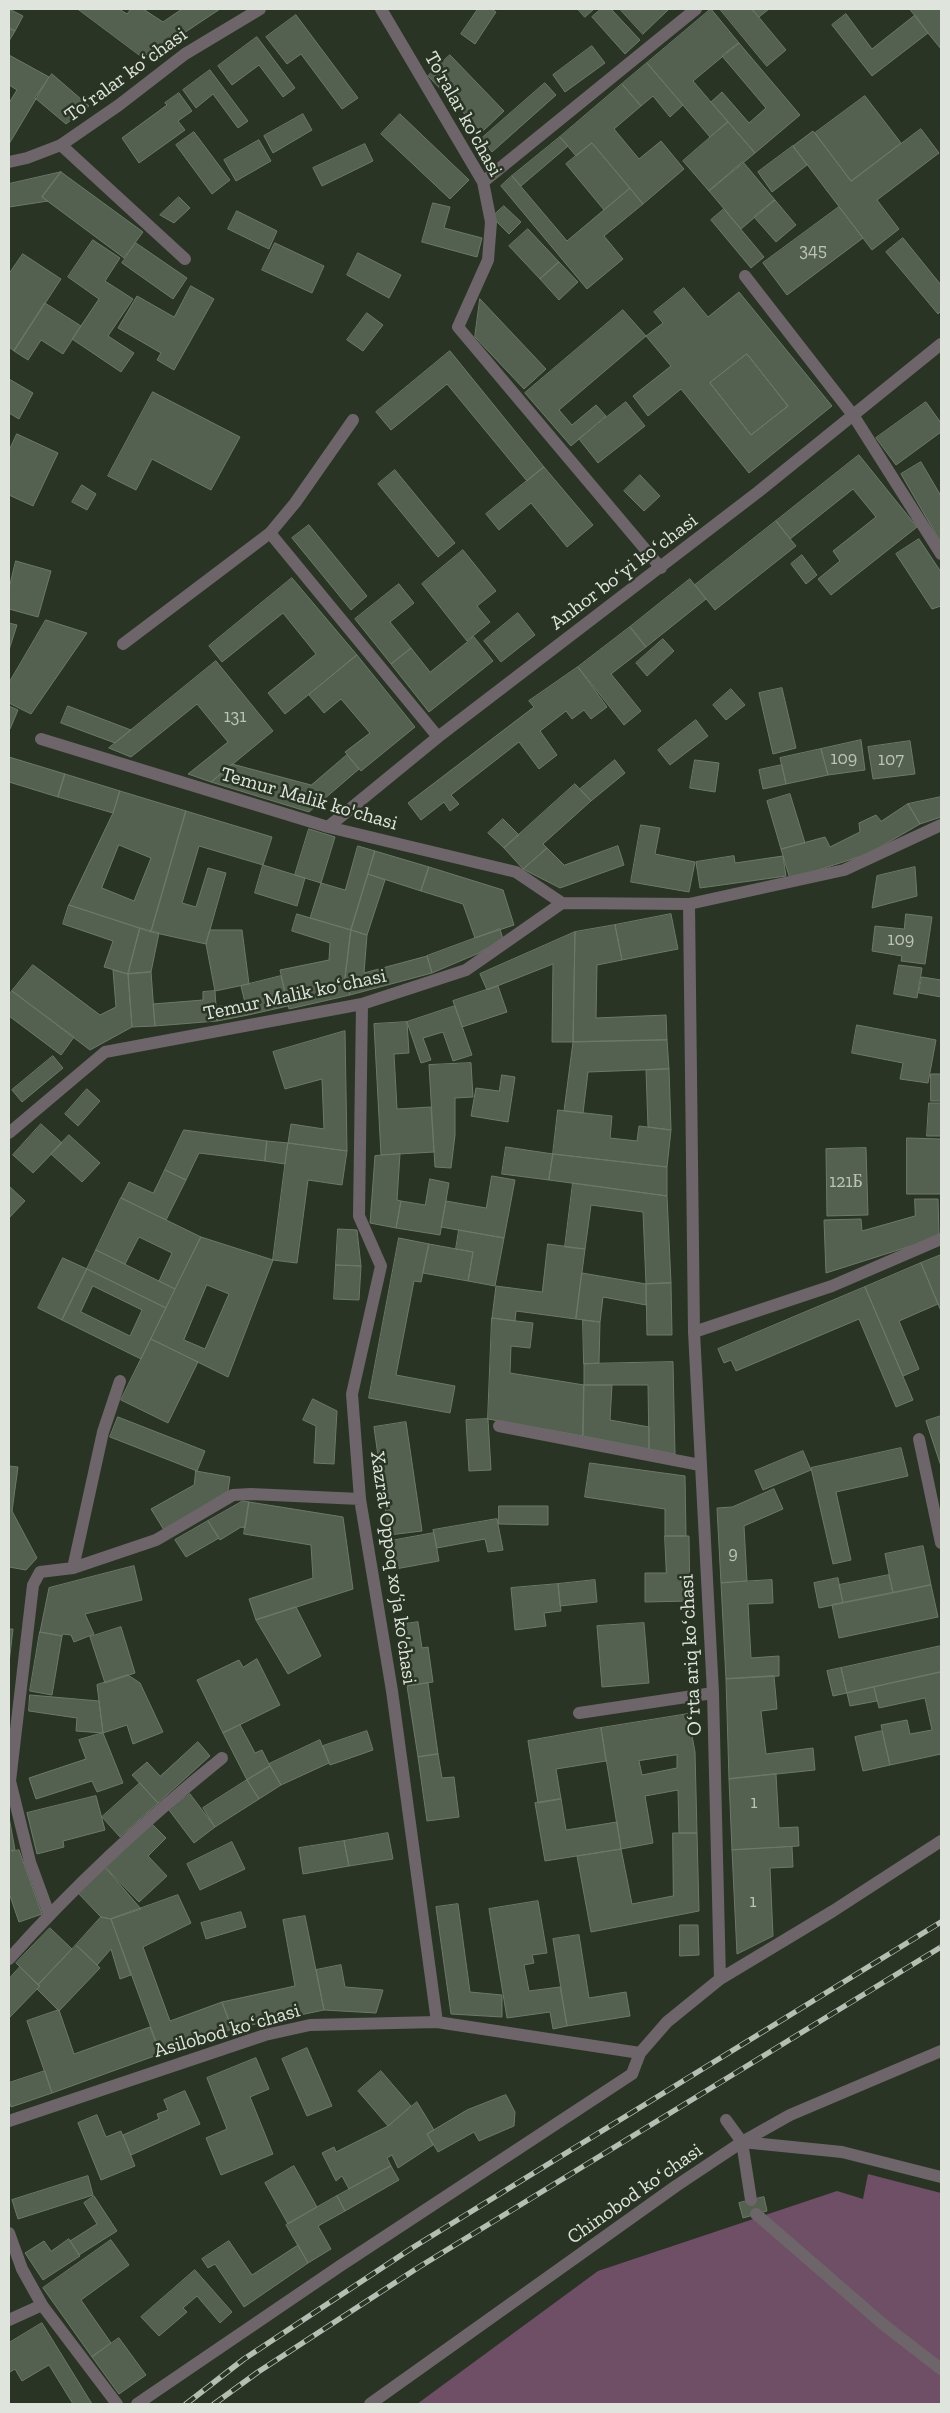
<!DOCTYPE html>
<html>
<head>
<meta charset="utf-8">
<style>
	body { margin:0 }
	#map { position:relative; width:950px; height:2413px; overflow:hidden; background:#2a3425; font-family:"Zilla Slab",serif }
	canvas { display:block }
	.frame { position:absolute; inset:0; border:10px solid #dfe5dc; pointer-events:none }
</style>
</head>
<body>
<div id="map">
<canvas width="950" height="2413"></canvas>
<div class="frame"></div>
</div>
<script>
const c = document.querySelector('canvas').getContext('2d');
c.lineJoin = 'round';
function fill(path, color) { c.fillStyle = color; c.fill(path, 'evenodd'); }
function stroke(path, color, width, dash) { c.strokeStyle = color; c.lineWidth = width; c.lineCap = dash ? 'butt' : 'round'; c.setLineDash(dash || []); c.stroke(path); }
function label(font, color, halo, rows, align = 'center') {
  c.font = font + ' "Zilla Slab",serif'; c.lineWidth = 5; c.setLineDash([]); c.textBaseline = 'middle'; c.strokeStyle = halo; c.fillStyle = color; for (const [text, x, y, turn = 0] of rows) {
    c.save(); c.translate(x, y); c.rotate((+turn || 0) * Math.PI / 180); c.textAlign = isNaN(turn) ? turn : align; if (halo) c.strokeText(text, 0, 0); c.fillText(text, 0, 0); c.restore();
  }
}
fill(new Path2D(`
	M868,2174L941,2193V2404H417L598,2271L837,2191L863,2199Z`), '#6e4f65');
const building = new Path2D(`
	M9,9L23,16L15,31L9,28Z
	M78,9H119L127,14L131,9H143L163,22L182,9H220L145,59Z
	M478,9H491L496,12L475,44L461,34Z
	M578,9H594L585,17Z
	M601,9H611L640,40L625,54L592,17Z
	M620,9H667L668,10L643,34Z
	M711,9L739,43L693,81L728,122L710,137L647,63Z
	M720,9H752L786,50L767,66Z
	M752,9H769L759,17Z
	M910,9H941V49L928,33Z
	M846,14L872,49L915,15L928,33L872,76L832,25Z
	M296,15L358,98L342,109L301,54L287,64L266,37Z
	M9,28L15,31L9,41Z
	M257,37L295,88L283,97L259,65L232,85L218,66Z
	M739,43L800,115L755,153L711,102L722,92L749,123L766,108L722,56Z
	M592,46L605,63L565,92L553,75Z
	M9,55L49,77L9,144V103L17,90L9,85Z
	M450,55L504,111L482,132L428,76Z
	M647,63L683,105L670,117L653,96L641,106L622,84Z
	M210,70L248,121L238,128L213,94L196,108L183,90Z
	M52,74L89,106L66,124L35,98Z
	M545,83L556,95L492,152L481,139Z
	M622,84L641,106L614,129L639,159L661,141L684,169L643,204L592,143L576,156L560,137Z
	M179,93L192,111L178,121L185,130L139,163L122,138L167,105L165,103Z
	M865,96L901,143L851,181L815,133Z
	M303,114L312,130L273,153L264,136Z
	M400,114L469,180L450,199L381,134Z
	M728,122L755,153L709,191L683,161Z
	M921,129L939,153L877,200L899,229L872,250L793,146L813,131L851,181Z
	M194,132L230,180L212,194L176,145Z
	M560,137L568,146L521,186L512,176Z
	M259,140L271,161L236,181L224,160Z
	M592,143L630,188L604,210L566,164Z
	M365,144L373,161L322,186L313,168Z
	M793,146L807,165L772,192L758,172Z
	M743,162L775,200L741,229L709,191Z
	M61,172L143,232L124,258L42,197Z
	M61,172L42,197L48,201L9,207V184Z
	M512,176L567,241L630,188L643,204L604,236L623,259L587,289L501,186Z
	M179,197L190,208L174,223L160,215Z
	M775,200L796,225L776,242L754,217Z
	M433,203L450,207L444,228L482,238L477,257L422,242Z
	M504,206L521,222L509,234L492,217Z
	M839,207L863,238L787,295L763,263Z
	M724,209L764,257L751,268L711,220Z
	M237,211L277,231L269,249L228,229Z
	M528,229L559,262L540,279L509,246Z
	M903,238L941,285V311L938,314L886,252Z
	M93,240L120,258L105,281L133,299L108,336L134,353L121,372L72,339L99,299L68,277Z
	M136,243L187,278L173,299L122,263Z
	M275,243L324,266L312,293L262,270Z
	M358,253L401,275L389,298L347,275Z
	M23,254L61,279L14,351L9,347V274Z
	M559,262L578,282L559,300L540,279Z
	M191,286L214,299L174,370L157,360L161,353L118,328L137,296L174,317Z
	M684,288L708,317L739,292L832,406L749,473L681,389L648,416L633,396L671,366L646,336L663,323L654,312ZM747,354L788,406L751,435L710,383Z
	M480,299L546,369L524,389L475,337Z
	M45,303L81,326L63,354L41,340L28,360L14,351Z
	M623,310L646,336L559,410L572,425L596,405L606,416L571,446L525,393Z
	M367,313L383,325L363,351L347,340Z
	M450,351L544,467L527,481L447,384L391,430L376,412Z
	M747,354L788,406L751,435L710,383Z
	M9,379L33,393L19,419L9,413Z
	M153,392L240,437L211,490L152,459L136,490L108,476Z
	M626,402L645,426L598,463L579,439Z
	M926,402L941,423V432L896,465L876,438Z
	M17,434L58,453L33,506L9,495V451Z
	M859,455L917,527L831,595L818,579L840,561L833,551L876,517L853,489L790,539L776,521Z
	M921,462L941,496V543L901,474Z
	M544,467L593,525L567,547L531,503L499,530L486,514Z
	M395,470L455,543L438,557L378,484Z
	M640,475L660,496L644,511L624,491Z
	M82,485L96,494L87,510L72,502Z
	M776,521L796,546L715,610L695,585Z
	M309,525L367,596L351,610L292,538Z
	M919,539L941,572V606L932,609L896,554Z
	M463,550L496,591L477,606L490,622L467,641L422,584Z
	M802,555L817,575L806,584L791,564Z
	M16,561L51,571L38,617L9,609V589Z
	M292,578L357,655L285,714L268,693L316,654L283,613L222,662L209,646Z
	M690,579L706,599L646,647L630,627Z
	M399,584L414,603L390,622L411,648L391,664L355,619Z
	M518,613L535,635L501,662L484,641Z
	M46,620L87,633L31,714L9,703V683Z
	M9,623L17,625L9,650Z
	M630,627L646,647L611,674L641,711L624,725L578,667Z
	M474,637L493,661L429,712L391,664L411,648L430,672Z
	M663,639L674,651L647,676L636,663Z
	M357,655L415,727L361,771L345,752L370,733L341,699L324,713L309,695Z
	M216,661L273,731L211,782L188,774L228,742L197,704L131,757L109,748Z
	M578,667L607,707L591,719L584,710L572,719L566,711L540,731L557,755L539,769L519,742L451,795L459,804L450,811L444,802L421,820L408,803L534,707L529,701Z
	M782,688L796,748L773,754L759,693Z
	M731,689L745,705L726,720L713,705Z
	M9,706L18,710L10,729L9,728Z
	M68,706L131,730L115,743L61,723Z
	M696,720L708,736L670,765L658,750Z
	M861,740L865,770L828,775L821,749Z
	M910,741L915,774L873,779L868,747Z
	M821,749L828,775L786,784L780,758Z
	M347,755L359,769L309,812L211,782L232,764L311,785Z
	M9,757L65,774L58,797L9,782Z
	M615,760L625,773L591,801L580,789Z
	M695,760L719,763L715,792L690,788Z
	M782,765L786,784L763,789L759,770Z
	M65,774L120,791L113,813L58,797Z
	M575,784L591,801L543,844L547,848L523,869L504,848Z
	M120,791L186,811L151,932L69,905L113,813ZM119,845L151,858L134,901L102,888Z
	M790,794L805,843L781,849L767,801Z
	M941,797V817L920,824L908,804Z
	M908,804L920,824L868,854L790,879L781,849L825,837L830,847L860,832L859,823L876,815L881,821Z
	M186,811L272,837L263,865L199,846L182,903L196,907L208,868L226,873L206,944L151,932Z
	M503,819L519,835L504,848L488,833Z
	M641,825L660,828L655,854L695,862L689,892L631,882Z
	M309,829L335,837L321,883L295,875Z
	M358,846L375,851L351,930L310,918L321,883L345,890Z
	M618,846L624,865L560,888L523,869L547,848L564,865Z
	M375,851L429,867L421,891L368,874Z
	M734,856L735,863L783,856L786,876L700,888L696,862Z
	M263,865L305,878L297,906L255,893Z
	M429,867L503,890L514,925L475,938L463,904L421,891Z
	M915,867L917,896L872,908L877,876Z
	M368,874L385,880L367,935L351,930Z
	M69,905L140,928L128,974L104,967L113,941L63,924Z
	M297,914L351,930L345,978L350,995L289,1009L280,970L329,960L330,943L292,931Z
	M671,914L678,949L622,960L615,925Z
	M906,914L932,917L925,964L901,961L902,956L872,951L875,926L904,929Z
	M615,925L622,960L597,965L596,1018L666,1015L667,1040L573,1042L575,932Z
	M140,928L159,933L151,972L128,974Z
	M500,929L503,939L479,953L432,973L427,956Z
	M210,930H242L249,984L215,991L206,944Z
	M351,930L367,935L364,973L427,956L432,973L350,995L345,978Z
	M575,932L573,1042H552L553,964L487,990L480,974Z
	M33,965L100,1015L116,1007L113,970L128,974L132,1027L90,1050L12,991Z
	M899,965L922,968L917,998L894,994Z
	M151,972L155,1026L132,1027L128,974Z
	M281,976L288,1006L248,1015L241,986Z
	M922,977L941,980V997L919,993Z
	M498,986L507,1012L462,1027L453,1001Z
	M12,991L74,1037L61,1055L9,1016V996Z
	M215,991L217,1021L155,1026L153,1004L203,1000V992Z
	M245,1003L248,1015L217,1021L216,1007Z
	M455,1006L472,1055L453,1061L443,1032L423,1038L431,1060L421,1063L407,1022Z
	M407,1022L409,1053L394,1054L397,1109L431,1107L434,1152L381,1155L374,1024Z
	M857,1025L936,1040L928,1083L900,1079L903,1063L852,1053Z
	M345,1031L347,1151L288,1143L291,1124L324,1129L322,1079L285,1089L273,1052Z
	M667,1040L669,1069L588,1072L583,1113L564,1111L573,1042Z
	M53,1056L63,1068L22,1102L12,1090Z
	M471,1063L473,1097L455,1098V1135L451,1168L435,1167L429,1065Z
	M669,1069L671,1130L648,1127L646,1070Z
	M931,1074H941V1101H931Z
	M502,1075L515,1077L508,1122L471,1116L476,1088L499,1091Z
	M87,1089L100,1101L78,1126L65,1114Z
	M929,1103H941V1136H927Z
	M558,1110L612,1116L610,1138L637,1141L639,1126L671,1130L667,1167L553,1154Z
	M41,1124L62,1143L33,1173L13,1155Z
	M184,1130L267,1141L265,1161L199,1153L186,1180L165,1170Z
	M69,1135L100,1163L82,1182L51,1154Z
	M907,1138L941,1139V1194H907Z
	M267,1141L288,1143L285,1164L265,1161Z
	M288,1143L347,1151L342,1185L308,1180L297,1263L273,1260Z
	M506,1147L553,1154L549,1180L502,1174Z
	M866,1148L868,1215L827,1216L826,1149Z
	M400,1154L397,1200L401,1201L396,1228L370,1223L375,1156Z
	M553,1154L667,1167V1196L549,1180Z
	M165,1170L186,1180L166,1220L121,1198L129,1182L153,1193Z
	M492,1176L515,1180L504,1238L441,1227L446,1201L486,1208Z
	M430,1179L449,1183L440,1235L396,1228L401,1201L425,1205Z
	M573,1183L667,1196L671,1283L646,1284L643,1212L591,1205L585,1249L565,1247Z
	M9,1186L25,1201L9,1218Z
	M121,1198L201,1237L175,1289L159,1281L172,1253L139,1237L125,1264L96,1250Z
	M915,1199H938L939,1237L826,1273L824,1220L861,1219L862,1231L915,1216Z
	M338,1229L357,1230L361,1266L336,1265Z
	M459,1230L504,1238L495,1286L468,1281L473,1252L456,1249Z
	M201,1237L273,1260L228,1377L151,1339ZM207,1285L229,1294L205,1349L184,1340Z
	M399,1238L429,1244L421,1282L414,1281L396,1375L455,1386L450,1413L369,1398Z
	M429,1244L473,1252L468,1281L423,1273Z
	M548,1244L585,1249L576,1319L516,1311L515,1321L492,1318L496,1286L542,1292Z
	M96,1250L175,1289L166,1308L87,1269Z
	M941,1255V1311L921,1263Z
	M63,1258L87,1269L62,1320L38,1308Z
	M921,1263L938,1304L899,1321L919,1369L903,1376L865,1287Z
	M336,1265L361,1266L359,1300L334,1299Z
	M87,1269L166,1308L141,1359L62,1320ZM93,1286L142,1310L130,1336L81,1312Z
	M582,1273L646,1284V1305L603,1297L600,1322L576,1319Z
	M671,1283L672,1335H647L646,1284Z
	M865,1287L913,1400L896,1407L859,1319L736,1371L731,1360L724,1363L718,1349Z
	M492,1318L533,1323L530,1348L511,1346L510,1373L584,1385L583,1436L488,1419Z
	M583,1320L600,1322L599,1363L584,1364Z
	M151,1339L198,1362L168,1423L121,1400Z
	M673,1362L675,1454L649,1449L648,1385H584V1364Z
	M584,1385H612L610,1420L649,1427V1449L583,1436Z
	M313,1399L337,1411L334,1464L314,1463L316,1426L303,1420Z
	M941,1416V1466L926,1421Z
	M118,1417L205,1451L197,1471L110,1437Z
	M488,1419L491,1470L469,1471L466,1420Z
	M406,1422L422,1531L389,1535L374,1427Z
	M901,1448L908,1476L836,1492L851,1560L833,1564L811,1468Z
	M803,1451L811,1470L763,1490L755,1471Z
	M590,1463L685,1476L686,1536H665V1509L585,1497Z
	M9,1466L18,1467L12,1511L37,1558L26,1570L9,1567Z
	M196,1471L230,1477L228,1491L164,1530L151,1509L194,1485Z
	M774,1489L783,1509L744,1526L747,1581L721,1583L717,1508L732,1507Z
	M243,1501L249,1502L245,1528L241,1527L220,1540L208,1521Z
	M249,1502L343,1517L353,1589L256,1620L249,1599L313,1578L311,1545L244,1534Z
	M499,1506H548V1525L499,1524Z
	M497,1519L503,1550L488,1552L485,1539L437,1548L433,1530Z
	M208,1521L219,1538L186,1557L175,1540Z
	M434,1533L439,1561L390,1570L385,1542Z
	M665,1536H689L690,1601L645,1602V1573H666Z
	M923,1546L931,1585L893,1593L885,1554Z
	M134,1566L142,1600L85,1614L94,1634L74,1642L71,1635L63,1634L62,1636L40,1632L49,1588Z
	M889,1575L893,1593L843,1603L839,1585Z
	M838,1578L843,1603L819,1608L814,1583Z
	M595,1580L597,1602L560,1606L558,1584Z
	M772,1580L773,1603L748,1604L751,1658L779,1656V1676L726,1679L721,1583Z
	M558,1584L561,1611L544,1613L546,1626L515,1630L511,1588Z
	M931,1585L938,1617L839,1638L832,1605Z
	M296,1607L321,1656L288,1674L256,1620Z
	M418,1622L422,1648L428,1647L433,1682L407,1686L399,1625Z
	M644,1623L649,1683L602,1687L597,1626Z
	M121,1627L135,1673L105,1683L90,1637Z
	M9,1629H13L9,1663Z
	M40,1632L62,1636L52,1695L30,1691Z
	M941,1646V1672L847,1693L841,1668Z
	M257,1659L280,1705L223,1733L197,1680L239,1660L243,1667Z
	M841,1668L847,1693L833,1696L827,1671Z
	M941,1672V1754L890,1765L881,1725L907,1720L910,1734L932,1730L925,1698L879,1708L874,1687Z
	M128,1675L140,1683L163,1732L133,1744L127,1725L103,1733L97,1685Z
	M774,1676L777,1709L761,1711L766,1754L813,1748L815,1770L729,1779L726,1679Z
	M428,1683L438,1754L418,1757L407,1686Z
	M874,1687L877,1701L850,1706L847,1693Z
	M30,1695L99,1701L103,1733L76,1731L77,1718L29,1711Z
	M688,1714L695,1752L697,1833H679L678,1790L645,1796L653,1843L621,1849L601,1728ZM677,1755V1768L642,1775L639,1761Z
	M240,1725L255,1753L262,1750L270,1766L247,1780L223,1733Z
	M601,1728L606,1761L556,1769L561,1799L538,1803L528,1741Z
	M367,1731L373,1750L330,1765L323,1746Z
	M882,1731L890,1765L863,1771L855,1737Z
	M103,1733L123,1783L97,1792L92,1781L36,1799L29,1778L86,1759L79,1740Z
	M320,1740L329,1763L281,1785L269,1764Z
	M198,1742L210,1756L158,1803L132,1775L147,1762L160,1776Z
	M438,1754L442,1778L454,1777L459,1817L427,1821L418,1757Z
	M270,1766L281,1785L259,1799L247,1780Z
	M776,1774L779,1828L798,1827L799,1846L732,1850L729,1779Z
	M247,1780L259,1799L215,1827L203,1808Z
	M140,1783L158,1803L120,1837L102,1817Z
	M190,1794L215,1827L194,1843L169,1810Z
	M96,1796L105,1830L63,1841L64,1847L37,1854L27,1813Z
	M561,1799L566,1830L617,1822L621,1849L545,1861L535,1803Z
	M9,1817L15,1850L9,1851Z
	M151,1823L166,1838L148,1856L167,1876L139,1902L105,1867Z
	M388,1833L393,1859L349,1866L344,1841Z
	M673,1833H697L699,1911L591,1932L577,1856L621,1849L632,1904L673,1896Z
	M344,1841L349,1866L303,1874L299,1848Z
	M232,1842L245,1869L200,1890L187,1864Z
	M792,1847L793,1867L770,1868L773,1936L737,1954L732,1850Z
	M19,1850L42,1914L19,1922L9,1893V1853Z
	M105,1867L141,1909L111,1919L101,1917L77,1892Z
	M178,1895L191,1923L143,1947L170,2021L222,2002L232,2029L161,2055L111,1919Z
	M538,1901L547,1953L532,1955L534,1963L524,1965L529,1991L560,1987L567,2026L553,2029L550,2012L507,2018L489,1909Z
	M458,1904L470,1992L502,1995V2017L451,2014L436,1907Z
	M241,1912L246,1927L206,1939L201,1923Z
	M305,1916L324,2010L232,2029L222,2002L295,1986L283,1920Z
	M101,1917L111,1919L131,1975L120,1979L111,1949L97,1965L76,1945Z
	M680,1925H698L699,1955L680,1956Z
	M50,1928L72,1949L38,1985L16,1963Z
	M579,1935L589,1998L626,1992L630,2016L567,2026L553,1939Z
	M76,1945L100,1968L59,2011L37,1989L40,1986L38,1985Z
	M341,1965L345,1987L383,1990L376,2013L324,2010L316,1970Z
	M20,1967L40,1986L9,2018V1979Z
	M59,2010L74,2054L150,2027L160,2054L52,2093L27,2021Z
	M307,2048L332,2106L307,2116L282,2059Z
	M256,2058L269,2089L250,2097L273,2154L221,2175L206,2138L227,2129L207,2078Z
	M45,2071L52,2093L11,2107L9,2100V2083Z
	M381,2071L411,2106L388,2126L358,2091Z
	M185,2091L200,2124L131,2155L123,2135L159,2119L157,2114L168,2110L164,2100Z
	M506,2095L515,2112L514,2126L479,2141L474,2132L438,2152L427,2134L467,2110Z
	M417,2102L434,2130L427,2134L433,2145L398,2168L392,2155L387,2158L391,2166L349,2189L342,2176L336,2181L322,2153L334,2147L336,2152L388,2126Z
	M97,2115L106,2137L121,2131L135,2166L101,2180L78,2123Z
	M294,2166L317,2207L288,2224L265,2183Z
	M391,2166L399,2180L345,2211L337,2196Z
	M88,2176L93,2195L18,2219L12,2200Z
	M94,2196L117,2231L79,2255L70,2241L97,2224L84,2203Z
	M337,2196L345,2211L318,2226L331,2249L308,2263L286,2225Z
	M764,2197L767,2211L743,2218L739,2203Z
	M69,2239L80,2256L43,2280L25,2253L44,2241L51,2251Z
	M111,2240L129,2265L81,2300L111,2343L92,2357L43,2288Z
	M229,2241L252,2275L298,2245L308,2263L244,2307L215,2264L208,2268L202,2259Z
	M195,2270L232,2312L220,2323L197,2296L183,2308L187,2312L159,2336L141,2317Z
	M42,2323L92,2404H73L49,2365L22,2381L15,2369L10,2372L9,2370V2343Z
	M119,2338L146,2375L119,2394L92,2357Z`);
fill(building, '#556150');
stroke(building, '#6d7968', 1);
stroke(new Path2D(`
	M61,145L185,259
	M745,276L853,415L941,554
	M123,644L270,533L295,503L353,420
	M499,1426L700,1465
	M579,1713L713,1693
	M726,2120L742,2142L751,2200
	M756,2214L884,2325L941,2369
	M9,2320L42,2305`), '#6d656a', 12);
stroke(new Path2D(`
	M381,9L483,182L491,222L488,260L458,327L661,568
	M483,182L696,9
	M270,533L438,737
	M41,739L328,827L516,872L562,903
	M328,827L438,737L758,492L941,344
	M689,904L694,1332
	M362,1004L359,1216L381,1266L352,1394L360,1499L392,1691L437,2022
	M9,1133L105,1052L362,1004L466,970L562,903L689,904L844,870L941,825
	M919,1439L941,1543
	M73,1568L103,1432L120,1381
	M49,1914L30,1862L10,1781L33,1585L40,1572L73,1568L156,1540L233,1495L251,1494L360,1499
	M9,1959C74,1886 145,1820 222,1758
	M720,1979L713,1693L694,1332L832,1286L941,1239
	M9,2121L265,2035L310,2025L437,2022L640,2053L667,2022L720,1979L833,1911L941,1841
	M742,2142L842,2152L941,2177
	M9,2233L22,2269L42,2305L117,2404
	M137,2404L340,2266L632,2074L640,2053
	M370,2404L676,2186L742,2142L790,2115L941,2051`), '#6d656a', 12);
stroke(new Path2D(`
	M9,162L27,158L61,145L119,105L185,54L260,9`), '#6d656a', 12);
const rail = new Path2D(`
	M186,2404L244,2359L412,2248L941,1922
	M214,2404L258,2372L419,2267L941,1947`);
stroke(rail, '#b6bdb3', 5.5);
stroke(rail, '#2a3425', 4, [11]);
label('18px', '#bcc4b9', null, [
	["345",813,251],
	["131",235,717],
	["109",844,759],
	["107",891,760],
	["109",901,940],
	["121Б",846,1182],
	["9",733,1554],
	["1",754,1803],
	["1",753,1902]
]);
label('20px', '#dfe5dc', '#2a3425', [
	["Toʻralar koʻchasi",126,75,-36],
	["To'ralar ko'chasi",463,114,61],
	["Anhor boʻyi koʻchasi",624,572,-37],
	["Temur Malik ko'chasi",309,799,16],
	["Temur Malik koʻchasi",295,995,-12],
	["Xazrat Oppoq xo‘ja ko‘chasi",393,1568,82],
	["Oʻrta ariq koʻchasi",691,1655,-93],
	["Asilobod koʻchasi",227,2031,-16],
	["Chinobod koʻchasi",635,2194,-35]
]);
</script>
</body>
</html>
